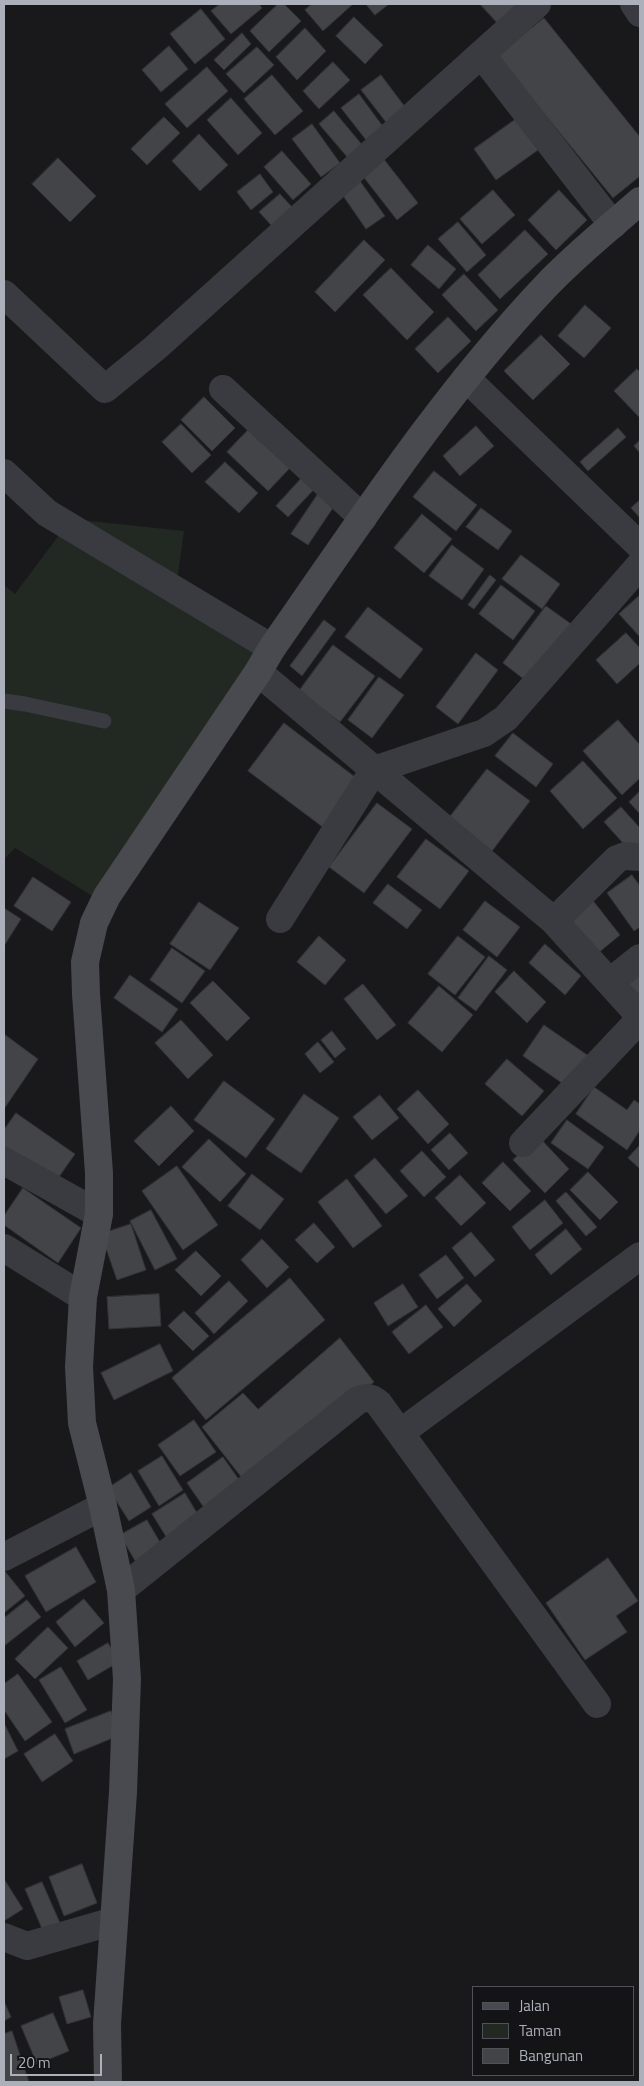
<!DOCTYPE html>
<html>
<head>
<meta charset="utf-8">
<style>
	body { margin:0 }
	#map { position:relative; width:644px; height:2086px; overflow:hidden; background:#19191b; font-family:"Titillium Web",sans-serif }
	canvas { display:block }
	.frame { position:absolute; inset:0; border:5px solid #acb0ba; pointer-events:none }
	.legend { position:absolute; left:472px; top:1986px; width:162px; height:90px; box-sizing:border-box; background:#141416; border:1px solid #515258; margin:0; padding:6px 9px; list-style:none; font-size:15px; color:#acb0ba }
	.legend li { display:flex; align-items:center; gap:10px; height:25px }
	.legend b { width:25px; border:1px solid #515258 }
	.scale { position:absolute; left:10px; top:2054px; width:92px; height:22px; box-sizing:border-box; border:2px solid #acb0ba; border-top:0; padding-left:6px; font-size:15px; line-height:18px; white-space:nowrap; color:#acb0ba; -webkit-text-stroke:4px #141416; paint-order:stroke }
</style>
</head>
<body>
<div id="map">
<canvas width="644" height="2086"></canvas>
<div class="frame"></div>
<ul class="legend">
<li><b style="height:6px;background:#484a50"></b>Jalan</li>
<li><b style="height:14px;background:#212922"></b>Taman</li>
<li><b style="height:14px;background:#434448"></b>Bangunan</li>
</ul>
<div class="scale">20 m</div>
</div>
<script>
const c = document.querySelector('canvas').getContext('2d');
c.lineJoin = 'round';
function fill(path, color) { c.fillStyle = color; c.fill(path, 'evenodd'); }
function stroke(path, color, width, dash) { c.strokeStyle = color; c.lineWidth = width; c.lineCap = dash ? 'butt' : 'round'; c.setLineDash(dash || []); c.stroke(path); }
fill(new Path2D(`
	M71,519L184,531L174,603L264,656L94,897L15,848L4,859V585L15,594Z`), '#212922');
const building = new Path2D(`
	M220,4H259L262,8L231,34L211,11Z
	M278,4H284L301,21L269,52L250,31Z
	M312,4H353L323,31L305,10Z
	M366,4H389L375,15Z
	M480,4H532L504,30Z
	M201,9L225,39L195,64L170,34Z
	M354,17L383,45L365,64L336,36Z
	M544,18L640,137V176L613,198L497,56Z
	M305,28L326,51L297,80L276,57Z
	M242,33L251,44L224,70L214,60Z
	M169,46L188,69L161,92L142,70Z
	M257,47L274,65L244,93L226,74Z
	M333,62L350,80L319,109L303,91Z
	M207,67L228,91L187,128L165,104Z
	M272,75L303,111L275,135L244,99Z
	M381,75L408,111L389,126L361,90Z
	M359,94L387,132L370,145L341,108Z
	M231,98L262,133L238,155L207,120Z
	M334,111L363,146L348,158L319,124Z
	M164,117L180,133L147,165L131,149Z
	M516,119L538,150L496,180L474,149Z
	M312,124L340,163L321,177L292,139Z
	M199,134L228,165L200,191L172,161Z
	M282,151L311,184L293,200L264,167Z
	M58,158L96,196L70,222L32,184Z
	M383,158L418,203L397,220L362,175Z
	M260,174L273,192L251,210L237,192Z
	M355,174L385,216L366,229L337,187Z
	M493,190L515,215L482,244L460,219Z
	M559,190L587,220L556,250L528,220Z
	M280,194L293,208L272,226L259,212Z
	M458,222L486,255L467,272L438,239Z
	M525,230L548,254L500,299L478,275Z
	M364,240L385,260L335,312L315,292Z
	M428,245L456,269L439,289L411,265Z
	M391,268L434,312L407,340L363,295Z
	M464,274L498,310L476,331L442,295Z
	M585,305L611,328L584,358L558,336Z
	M448,317L471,341L438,373L415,349Z
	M541,335L570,364L533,400L504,371Z
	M637,369L640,372V418L614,391Z
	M204,397L235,428L212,451L181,420Z
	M181,424L211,455L192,473L162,442Z
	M476,426L494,446L460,476L443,456Z
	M618,428L626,437L588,471L580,462Z
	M249,429L290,468L268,491L227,452Z
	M640,440V453L634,446Z
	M225,462L258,493L239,513L205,482Z
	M308,471L320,483L288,517L276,506Z
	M434,471L477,505L456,531L413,497Z
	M322,488L339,499L308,545L291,534Z
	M640,500V518L631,508Z
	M481,508L512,531L498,550L466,527Z
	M422,514L452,539L424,573L394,548Z
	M452,545L484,569L462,600L429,576Z
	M521,555L560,584L542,609L502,579Z
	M490,575L496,580L474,609L468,605Z
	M501,585L535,611L513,640L479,614Z
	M640,595V637L619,614Z
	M546,606L574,626L530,684L503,663Z
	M368,607L423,649L400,679L345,637Z
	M324,620L336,629L302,676L290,666Z
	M626,633L640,648V663L617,684L596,660Z
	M333,645L375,676L340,722L299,691Z
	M476,653L498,670L458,724L436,707Z
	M379,677L404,695L372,738L348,720Z
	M618,720L640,745V778L622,795L583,751Z
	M284,723L359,780L324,828L248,771Z
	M513,733L553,764L536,787L495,756Z
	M583,761L617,798L583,829L550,791Z
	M487,769L530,801L492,851L449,818Z
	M640,791V814L629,802Z
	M377,803L412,829L364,893L329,867Z
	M621,807L640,828V846L632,853L604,822Z
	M426,839L469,871L440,909L397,877Z
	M632,875L640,886V927L634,931L607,893Z
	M33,877L71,902L52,931L14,906Z
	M388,884L422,910L407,929L373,903Z
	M591,898L620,935L597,954L568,916Z
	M485,901L520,927L497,957L463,930Z
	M199,902L239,928L210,970L170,944Z
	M4,908L21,919L4,946Z
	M319,936L346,960L325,985L297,962Z
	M458,936L485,957L455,995L428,974Z
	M545,944L581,976L565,995L529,963Z
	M172,948L205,971L182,1003L150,980Z
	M489,956L507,970L476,1011L458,998Z
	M640,963V1001L620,980Z
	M514,971L546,1002L527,1023L495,992Z
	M130,975L178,1009L162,1032L114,998Z
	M213,981L250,1018L227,1041L190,1003Z
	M363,984L396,1025L377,1040L344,999Z
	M439,986L473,1015L442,1052L408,1023Z
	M181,1020L213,1055L188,1079L155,1043Z
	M544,1025L593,1059L572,1090L523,1056Z
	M332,1031L346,1049L335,1058L321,1040Z
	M4,1034L38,1059L4,1109Z
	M318,1042L334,1062L320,1073L305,1054Z
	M507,1059L544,1091L522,1116L485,1084Z
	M224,1081L275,1119L246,1158L194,1120Z
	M594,1087L627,1110L634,1100L640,1104V1130L627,1150L576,1114Z
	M418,1090L449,1124L428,1144L397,1109Z
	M304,1094L339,1118L301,1173L266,1149Z
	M380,1095L399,1118L372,1140L353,1117Z
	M171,1106L194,1131L159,1166L134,1141Z
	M16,1113L75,1154L54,1184L4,1149V1130Z
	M567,1120L604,1147L588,1169L551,1143Z
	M450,1133L468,1153L449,1170L431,1150Z
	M538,1136L569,1169L545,1193L513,1160Z
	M209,1139L246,1174L220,1202L182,1167Z
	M640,1145V1169L628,1158Z
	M422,1151L446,1177L424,1197L400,1171Z
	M375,1158L408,1196L386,1214L354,1176Z
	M503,1162L531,1191L510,1211L482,1183Z
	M177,1166L218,1225L183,1250L142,1191Z
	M588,1172L618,1202L600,1220L570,1190Z
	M252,1174L284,1199L260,1230L228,1206Z
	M460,1175L486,1203L461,1226L435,1198Z
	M347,1179L382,1226L353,1248L318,1202Z
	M23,1188L81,1228L58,1263L4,1225V1216Z
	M566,1192L597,1227L586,1236L556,1201Z
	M545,1200L563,1223L530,1250L512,1227Z
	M151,1210L177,1259L155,1270L130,1221Z
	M314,1223L335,1247L317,1263L295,1240Z
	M131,1224L146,1270L117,1280L101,1234Z
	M566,1229L582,1249L551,1275L535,1255Z
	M471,1232L495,1260L475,1277L452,1248Z
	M262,1239L289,1267L267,1288L241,1260Z
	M196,1251L221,1276L201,1296L175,1270Z
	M446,1255L464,1278L437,1299L419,1275Z
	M290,1278L325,1320L206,1420L172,1378Z
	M229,1281L248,1301L214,1334L195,1313Z
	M403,1284L418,1307L388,1326L374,1303Z
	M467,1284L482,1301L454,1327L438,1309Z
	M159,1294L161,1326L109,1329L107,1297Z
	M426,1305L443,1327L409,1354L392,1332Z
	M184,1311L209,1336L193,1351L168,1326Z
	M340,1338L374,1382L246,1483L202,1427L243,1393L258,1409Z
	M160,1344L173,1371L114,1400L101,1373Z
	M194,1420L216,1452L180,1476L158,1445Z
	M162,1456L183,1490L159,1506L138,1471Z
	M223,1457L242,1484L205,1509L187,1483Z
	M131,1473L151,1507L129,1521L108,1488Z
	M185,1493L203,1523L170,1543L152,1514Z
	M147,1520L164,1549L137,1564L120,1535Z
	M76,1547L96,1582L46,1612L25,1576Z
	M608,1558L638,1601L616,1616L627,1632L585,1660L546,1603Z
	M4,1570L25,1596L4,1613Z
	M84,1599L104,1623L75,1647L56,1622Z
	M27,1600L41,1617L4,1646V1618Z
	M48,1627L68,1648L35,1679L15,1659Z
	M108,1643L119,1662L88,1680L77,1661Z
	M61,1667L87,1710L65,1723L39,1680Z
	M18,1674L52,1722L25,1741L4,1710V1684Z
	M111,1711L120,1735L74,1754L65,1729Z
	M4,1723L18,1751L4,1759Z
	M55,1734L73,1761L42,1782L24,1754Z
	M82,1864L97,1903L64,1916L49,1877Z
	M4,1879L23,1909L4,1921Z
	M42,1882L60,1923L43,1931L25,1889Z
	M83,1990L91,2017L67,2024L59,1997Z
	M4,2001L11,2017L4,2021Z
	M53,2013L69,2051L37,2064L21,2026Z
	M12,2031L29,2082H4V2034Z`);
fill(building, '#434448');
stroke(building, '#333337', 1);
stroke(new Path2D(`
	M4,701L25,704L104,721`), '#3a3b40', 15);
stroke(new Path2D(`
	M634,4L640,13
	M481,54L613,225
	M4,294L105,389L155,348L537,4
	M466,378L640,546
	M223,389L363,518
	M4,473L47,513L272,648
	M258,672L554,921L640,1016
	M280,919L374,770L484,733L506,718L640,565
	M554,921L617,859L625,856L640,857
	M610,982L640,958
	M523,1143L640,1019
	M4,1161L99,1214
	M4,1248L83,1297
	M400,1433L640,1256
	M4,1557L103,1506
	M121,1590L357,1401C366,1396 372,1397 379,1404L597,1704
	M4,1937L27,1946L114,1921`), '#3a3b40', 28);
stroke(new Path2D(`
	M108,2082L107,2024L123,1792L127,1679L121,1590L103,1506L82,1423L79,1367L83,1297L99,1214V1173L86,994L85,962L94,923L107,896L258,672L272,648C358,525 441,397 545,287C574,256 608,229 640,201`), '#484a50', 28);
</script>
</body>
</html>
